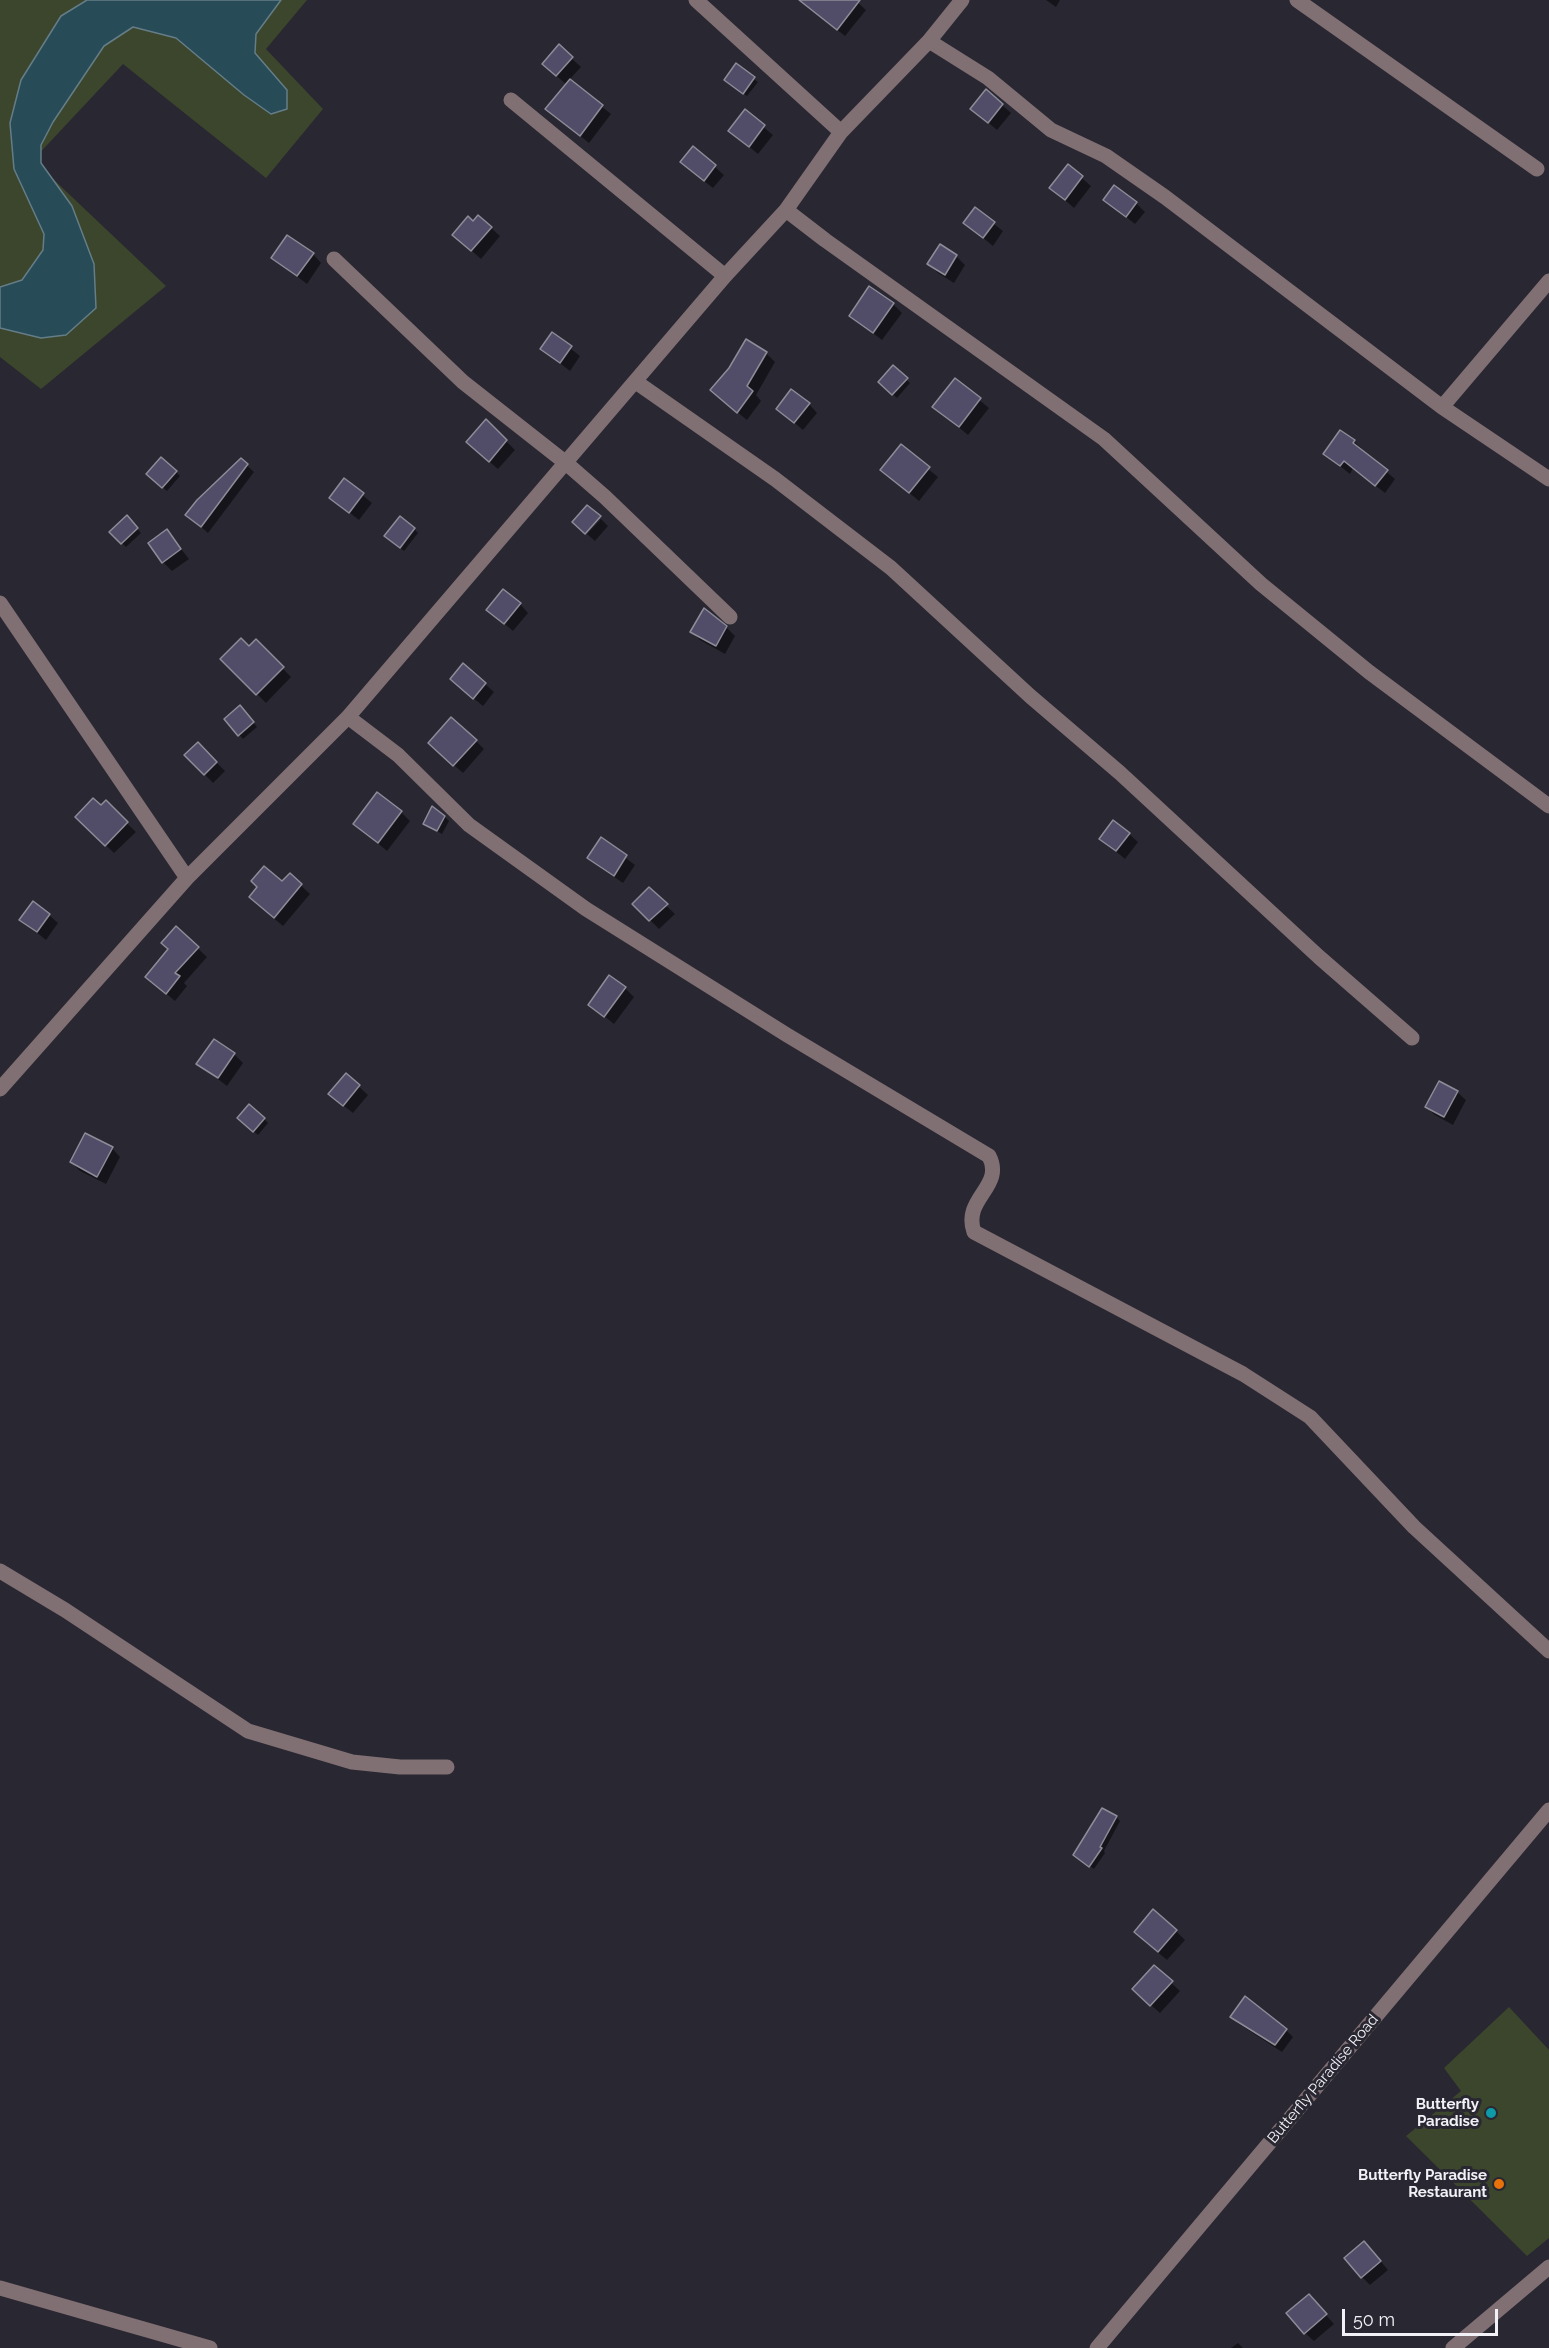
<!DOCTYPE html>
<html>
<head>
<meta charset="utf-8">
<style>
	body { margin:0 }
	#map { position:relative; width:1549px; height:2348px; overflow:hidden; background:#292731; font-family:Raleway,sans-serif }
	canvas { display:block }
	.scale { position:absolute; left:1342px; top:2309px; width:156px; height:27px; box-sizing:border-box; border:3px solid #f2f1f7; border-top:0; padding-left:8px; font-size:18px; line-height:21px; white-space:nowrap; color:#f2f1f7; -webkit-text-stroke:4px #292731; paint-order:stroke }
</style>
</head>
<body>
<div id="map">
<canvas width="1549" height="2348"></canvas>
<div class="scale">50 m</div>
</div>
<script>
const c = document.querySelector('canvas').getContext('2d');
c.lineJoin = 'round';
function fill(path, color) { c.fillStyle = color; c.fill(path, 'evenodd'); }
function stroke(path, color, width, dash) { c.strokeStyle = color; c.lineWidth = width; c.lineCap = dash ? 'butt' : 'round'; c.setLineDash(dash || []); c.stroke(path); }
function label(font, color, halo, rows, align = 'center') {
  c.font = font + ' Raleway,sans-serif'; c.lineWidth = 6; c.setLineDash([]); c.textBaseline = 'middle'; c.strokeStyle = halo; c.fillStyle = color; for (const [text, x, y, turn = 0] of rows) {
    c.save(); c.translate(x, y); c.rotate((+turn || 0) * Math.PI / 180); c.textAlign = isNaN(turn) ? turn : align; if (halo) c.strokeText(text, 0, 0); c.fillText(text, 0, 0); c.restore();
  }
}
fill(new Path2D(`
	M0,0H307L266,49L323,109L266,178L123,64L33,160L166,286L41,389L0,357Z
	M1509,2007L1549,2050V2238L1527,2256L1406,2136L1461,2091L1444,2068Z`), '#3c462d');
const water = new Path2D(`
	M87,0H281L256,34L255,53L287,90V109L271,114L244,95L176,38L133,27L104,46L53,122L41,145V163L72,206L94,264L96,308L66,335L41,338L0,328V287L22,280L43,250L44,234L14,169L10,123L21,80L61,16Z`);
fill(water, '#274b57');
stroke(water, '#647d87', 1.5);
fill(new Path2D(`
	M806,0H855L866,10L845,36L816,13Z
	M1046,0H1060L1056,7Z
	M559,47L581,67L569,80L611,114L589,143L547,109L567,85L552,72Z
	M736,66L758,82L747,96L730,83Z
	M1002,105L1011,113L997,130L972,109Z
	M745,112L773,135L758,154L730,131Z
	M693,148L724,175L713,188L691,171Z
	M1068,166L1091,186L1074,208L1051,188Z
	M1105,200L1136,203L1145,212L1135,224Z
	M975,209L1003,231L993,246L965,223Z
	M474,223L491,228L500,236L481,259L463,243Z
	M313,254L321,263L307,284L273,258Z
	M956,256L965,265L954,283L938,273L929,264Z
	M893,304L902,313L882,340L851,316Z
	M552,334L580,356L570,371L542,349Z
	M766,353L775,362L756,395L761,401L747,420L721,399Z
	M893,367L910,383L897,398L880,382Z
	M955,380L989,408L968,435L934,407Z
	M809,404L817,413L803,430L778,409Z
	M486,421L515,450L498,469L477,451Z
	M1354,441L1363,450L1361,451L1395,479L1385,493L1353,468L1350,474L1325,454Z
	M901,447L938,477L919,501L882,470Z
	M241,460L254,472L208,533L187,515Z
	M176,472L180,476L167,491L148,474Z
	M344,480L372,503L359,520L331,498Z
	M127,517L141,533L126,547L111,532Z
	M601,519L608,526L595,541L587,534Z
	M414,529L418,533L404,551L390,540Z
	M167,531L189,559L172,571L163,562Z
	M520,604L528,613L513,631L488,610Z
	M726,627L735,636L725,654L700,640L692,632Z
	M256,641L291,677L266,703L222,659L249,648Z
	M485,684L494,692L483,706L460,687Z
	M240,707L257,727L243,739L226,719Z
	M476,741L484,749L463,773L439,752Z
	M198,744L225,771L213,783L186,755Z
	M106,803L136,832L114,853L77,817L101,807Z
	M401,812L410,821L387,851L355,824Z
	M445,817L449,821L442,834L425,824Z
	M1129,834L1138,842L1125,859L1101,839Z
	M602,840L635,865L623,883L598,866L589,857Z
	M290,875L310,894L283,926L259,906V887L283,883Z
	M649,889L675,914L659,929L634,904Z
	M49,915L58,923L46,940L21,920Z
	M176,928L207,957L184,983L187,986L175,1001L147,977L169,949Z
	M625,988L634,997L614,1024L590,1005Z
	M234,1054L243,1063L227,1086L198,1064Z
	M346,1075L368,1095L353,1113L339,1102Z
	M1457,1092L1466,1100L1453,1125L1435,1115L1426,1107Z
	M264,1119L268,1123L258,1135L243,1122Z
	M112,1148L120,1157L106,1184L80,1171L71,1162Z
	M1116,1817L1120,1821L1104,1851L1105,1853L1094,1869L1079,1859Z
	M1176,1931L1185,1940L1167,1960L1144,1941Z
	M1154,1967L1180,1991L1160,2013L1143,1998Z
	M1232,2017L1286,2030L1293,2037L1282,2052L1239,2024Z
	M1373,2252L1388,2270L1370,2285L1362,2277Z
	M1317,2305L1334,2324L1314,2341L1305,2333Z
	M1238,2343L1243,2348H1231Z`), '#0007');
const building = new Path2D(`
	M799,0H860L837,30Z
	M559,44L573,57L556,76L542,64Z
	M736,63L755,77L743,94L724,80Z
	M570,79L603,105L580,136L545,109Z
	M986,89L1003,104L988,123L970,109Z
	M745,109L765,125L749,147L728,131Z
	M693,146L716,165L704,181L680,162Z
	M1068,164L1083,176L1065,200L1049,188Z
	M1114,185L1137,202L1126,217L1103,200Z
	M975,207L995,222L983,238L963,223Z
	M478,215L492,227L471,251L452,235L468,216L473,221Z
	M287,235L314,253L297,276L271,258Z
	M940,244L957,255L945,275L927,264Z
	M869,286L894,303L873,333L849,316Z
	M552,332L572,346L560,363L540,349Z
	M746,339L767,352L747,386L753,391L737,413L710,390L729,368Z
	M893,365L908,378L892,395L878,382Z
	M955,378L981,398L959,427L932,407Z
	M791,389L810,403L794,423L776,409Z
	M486,419L507,440L489,462L466,442Z
	M1340,430L1355,440L1353,443L1388,470L1375,486L1344,461L1340,466L1323,454Z
	M901,444L930,467L909,493L880,470Z
	M161,457L177,471L162,488L146,474Z
	M241,458L248,464L201,527L185,515L197,500Z
	M344,478L364,493L349,513L329,498Z
	M587,505L601,516L585,534L572,522Z
	M127,515L138,528L121,544L109,532Z
	M400,516L415,528L400,548L384,536Z
	M167,529L181,549L162,563L148,543Z
	M503,589L521,603L504,624L486,610Z
	M704,608L727,626L716,646L690,632Z
	M241,638L249,646L256,639L284,667L256,695L220,659Z
	M463,663L486,683L473,699L450,679Z
	M240,705L254,722L238,736L224,719Z
	M451,717L477,740L453,766L428,743Z
	M198,742L217,762L204,775L184,755Z
	M377,792L402,811L378,843L353,824Z
	M93,798L101,805L106,800L128,822L105,846L75,817Z
	M432,806L445,816L437,831L423,824Z
	M1113,820L1130,833L1116,851L1099,839Z
	M601,837L627,855L614,876L587,858Z
	M264,866L282,881L290,873L302,884L274,918L249,897L257,887L251,881Z
	M649,887L668,904L649,921L632,904Z
	M33,901L50,914L37,932L19,920Z
	M176,926L199,947L175,973L180,976L166,994L145,977L168,949L161,943Z
	M609,975L626,987L604,1017L588,1005Z
	M214,1039L235,1053L218,1078L196,1064Z
	M346,1073L360,1085L343,1106L328,1094Z
	M1439,1081L1458,1091L1444,1117L1425,1107Z
	M249,1104L265,1118L253,1132L237,1118Z
	M85,1133L113,1147L97,1177L70,1162Z
	M1102,1808L1117,1816L1100,1847L1102,1848L1089,1867L1073,1855Z
	M1153,1909L1177,1930L1158,1952L1134,1932Z
	M1154,1965L1173,1981L1150,2006L1132,1989Z
	M1245,1996L1287,2029L1275,2045L1230,2017Z
	M1364,2241L1381,2261L1361,2278L1344,2258Z
	M1309,2294L1327,2314L1304,2334L1286,2313Z`);
fill(building, '#514c68');
stroke(building, '#8e8c98', 1.5);
stroke(new Path2D(`
	M696,0L841,132
	M1297,0L1537,169
	M929,41L988,78L1051,130L1106,156L1165,197L1442,407L1549,479
	M511,100L725,276
	M786,210L825,240L1104,439L1261,584L1369,672L1549,806
	M334,259L463,382L566,463L605,497L730,617
	M636,382L775,479L891,568L1030,696L1120,773L1319,957L1412,1038
	M1442,407L1549,281
	M0,603L187,878
	M348,717L398,755L469,825L586,909L787,1035L989,1156C1005,1187 962,1198 974,1232L1243,1374L1310,1417L1414,1527L1549,1651
	M0,1089L187,878L348,717L725,276L786,210L841,132L929,41L962,0
	M0,1571L65,1610L248,1731L352,1762L400,1767H447
	M0,2288L210,2348
	M1097,2348L1549,1810
	M1453,2348L1549,2267`), '#807073', 15);
for (const [x, y, r, color] of [
	[1491,2113,6,"#0f9aa8"],
	[1499,2184,6,"#e8710a"]
]) { const dot = new Path2D(); dot.arc(x, y, r, 0, 2 * Math.PI); c.fillStyle = color; c.fill(dot); stroke(dot, '#292731', 2); }
label('15px', '#f2f1f7', '#292731', [
	["Butterfly Paradise Road",1323,2079,-50]
]);
label('bold 15px', '#f2f1f7', '#292731', [
	["Butterfly",1479,2104],
	["Paradise",1479,2121],
	["Butterfly Paradise",1487,2175],
	["Restaurant",1487,2192]
], 'right');
</script>
</body>
</html>
